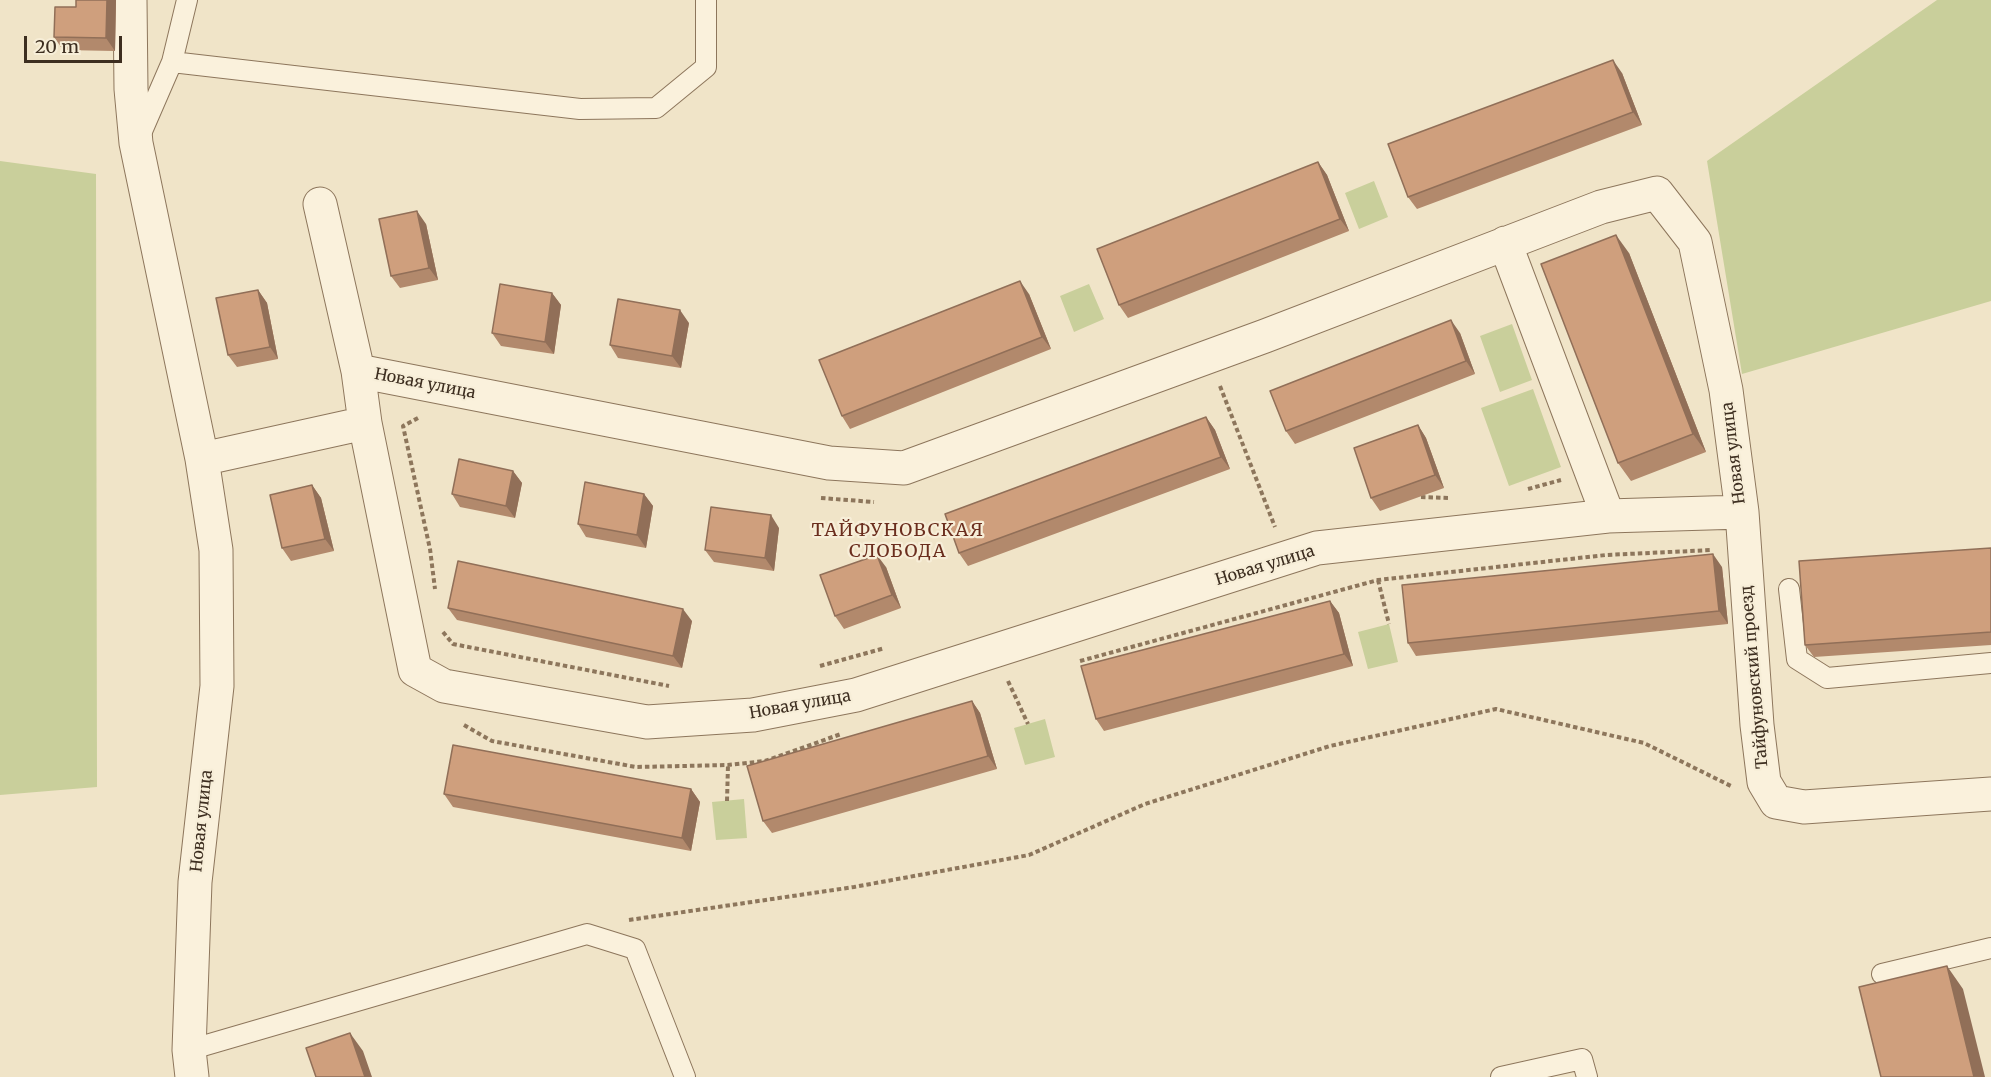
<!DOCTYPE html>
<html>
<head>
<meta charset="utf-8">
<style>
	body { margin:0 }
	#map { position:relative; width:1991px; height:1077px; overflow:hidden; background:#f0e4c8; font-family:Merriweather,serif }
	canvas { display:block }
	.scale { position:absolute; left:24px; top:36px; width:98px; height:27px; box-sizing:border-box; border:3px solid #3d2e20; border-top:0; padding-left:8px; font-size:18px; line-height:21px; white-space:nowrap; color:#3d2e20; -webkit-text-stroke:4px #f7eed8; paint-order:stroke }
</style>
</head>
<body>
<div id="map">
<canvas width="1991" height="1077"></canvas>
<div class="scale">20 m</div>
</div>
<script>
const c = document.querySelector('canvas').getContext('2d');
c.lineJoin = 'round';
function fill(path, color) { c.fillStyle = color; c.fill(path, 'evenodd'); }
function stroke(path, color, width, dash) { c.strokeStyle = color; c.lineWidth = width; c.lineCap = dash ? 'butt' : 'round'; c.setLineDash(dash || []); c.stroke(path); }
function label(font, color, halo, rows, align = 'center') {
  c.font = font + ' Merriweather,serif'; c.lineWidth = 4.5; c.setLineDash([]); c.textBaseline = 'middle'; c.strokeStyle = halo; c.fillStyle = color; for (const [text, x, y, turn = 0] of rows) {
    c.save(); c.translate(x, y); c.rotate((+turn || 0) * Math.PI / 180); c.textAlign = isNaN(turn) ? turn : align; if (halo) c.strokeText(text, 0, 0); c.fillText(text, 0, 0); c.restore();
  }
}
fill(new Path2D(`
	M1937,0H1991V301L1742,374L1707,161Z
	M0,161L96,174L97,787L0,795Z
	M1374,181L1388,217L1359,229L1345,193Z
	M1089,284L1104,319L1074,332L1060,296Z
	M1512,324L1532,380L1500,392L1480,336Z
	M1533,389L1561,467L1509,486L1481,408Z
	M1389,624L1398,662L1368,669L1358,632Z
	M1045,719L1055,757L1025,765L1014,728Z
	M744,799L747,838L716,840L712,802Z`), '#c9cf9b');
const lane = new Path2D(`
	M172,62L580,109L656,108L706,67V0
	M139,138L172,62L187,0
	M1789,589L1797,659L1827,678L1991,663
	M1882,974L1991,948
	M189,1050L587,934L635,949L685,1077
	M1501,1077L1582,1059L1587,1077`);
const street = new Path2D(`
	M130,0L131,89L136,143L202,459L216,550L217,686L195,882L189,1050L192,1077
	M1505,243L1608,516
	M358,371L829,463L904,468L1265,336L1601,207L1657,193L1695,242L1726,390L1742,512L1757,725L1764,782L1776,802L1804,807L1991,794
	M365,423L415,670L444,686L647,722L753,715L856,695L1317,548L1608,516L1742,512
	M202,459L365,423L358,371L320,204`);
stroke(lane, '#8d765c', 22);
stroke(street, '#8d765c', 35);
stroke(new Path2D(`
	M1220,386L1275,527
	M418,418L403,426L430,549L435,589
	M1528,489L1561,480
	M1421,497L1450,498
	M821,498L874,502
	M1378,580L1389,624
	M443,632L453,644L669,686
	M1080,661L1378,580L1606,555L1712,550
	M820,666L885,648
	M1008,681L1028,724
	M464,725L492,741L636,767L728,765L765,761L841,734
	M727,801L728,765
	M629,920L854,887L1029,855L1145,804L1330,746L1496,709L1644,743L1731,786`), '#8d765c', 4, [4.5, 3]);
stroke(lane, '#faf1dc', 20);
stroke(street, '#faf1dc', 33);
fill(new Path2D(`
	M116,0L115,51L63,50L54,37L76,7Z
	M1622,73L1642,125L1417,209L1408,197Z
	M1318,162L1327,175L1349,231L1128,318L1119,305Z
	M426,224L438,280L400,288L391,276Z
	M1629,253L1706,452L1631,481L1618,463Z
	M258,290L267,303L278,359L237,367L228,355Z
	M552,293L561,305L554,354L501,346L492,333Z
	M1029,294L1051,349L850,429L842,416Z
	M689,323L681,368L618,358L610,345Z
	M1460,333L1475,374L1295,444L1286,431Z
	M1206,417L1215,430L1230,469L968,566L959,553Z
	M1418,425L1426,438L1444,488L1380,511L1371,498Z
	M513,471L522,483L515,518L460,507L452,494Z
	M312,485L321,498L334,551L291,561L282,548Z
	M644,494L653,506L646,548L586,537L578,524Z
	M779,528L774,571L714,562L705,550Z
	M1991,548V645L1814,657L1805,645Z
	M886,567L901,608L844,629L835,616Z
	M1722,567L1728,624L1416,656L1408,643Z
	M1330,601L1339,613L1353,666L1104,731L1096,719Z
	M448,608L692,621L682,668L457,620Z
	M972,701L980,713L997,769L772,833L763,821Z
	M691,789L700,802L691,851L453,807L444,794Z`), '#b2896c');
fill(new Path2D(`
	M107,0H116L115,51L106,38Z
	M1613,60L1622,73L1642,125L1633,112Z
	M1318,162L1327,175L1349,231L1340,219Z
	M417,211L426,224L438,280L429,268Z
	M1616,235L1629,253L1706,452L1693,434Z
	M1020,281L1029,294L1051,349L1042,337Z
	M258,290L267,303L278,359L270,347Z
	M552,293L561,305L554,354L545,342Z
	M680,310L689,323L681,368L672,356Z
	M1451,320L1460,333L1475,374L1466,361Z
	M1206,417L1215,430L1230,469L1221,457Z
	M1418,425L1426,438L1444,488L1435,475Z
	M513,471L522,483L515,518L506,506Z
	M312,485L321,498L334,551L325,539Z
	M644,494L653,506L646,548L637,535Z
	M771,515L779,528L774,571L765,558Z
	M1713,554L1722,567L1728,624L1719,611Z
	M877,555L886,567L901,608L892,595Z
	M1330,601L1339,613L1353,666L1344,654Z
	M683,609L692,621L682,668L673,656Z
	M972,701L980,713L997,769L988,756Z
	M691,789L700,802L691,851L682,838Z
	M1947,966L1963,989L1985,1077H1974Z
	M350,1033L363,1051L372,1077H365Z`), '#916f58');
const building = new Path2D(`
	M76,0H107L106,38L54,37L55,7H76Z
	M1613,60L1633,112L1408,197L1388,144Z
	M1318,162L1340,219L1119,305L1097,249Z
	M417,211L429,268L391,276L379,219Z
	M1616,235L1693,434L1618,463L1541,264Z
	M1020,281L1042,337L842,416L819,360Z
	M500,284L552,293L545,342L492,333Z
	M258,290L270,347L228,355L216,298Z
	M618,299L680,310L672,356L610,345Z
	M1451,320L1466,361L1286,431L1270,391Z
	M1206,417L1221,457L959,553L945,514Z
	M1418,425L1435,475L1371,498L1354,448Z
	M459,459L513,471L506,506L452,494Z
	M585,482L644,494L637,535L578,524Z
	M312,485L325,539L282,548L270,495Z
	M711,507L771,515L765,558L705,550Z
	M1991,548V632L1805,645L1799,561Z
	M1713,554L1719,611L1408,643L1402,585Z
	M877,555L892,595L835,616L820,575Z
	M458,561L683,609L673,656L448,608Z
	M1330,601L1344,654L1096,719L1081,666Z
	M972,701L988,756L763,821L747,766Z
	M453,745L691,789L682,838L444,794Z
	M1947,966L1974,1077H1881L1859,987Z
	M350,1033L365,1077H316L306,1048Z`);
fill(building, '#cf9f7d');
stroke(building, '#916f58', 1.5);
label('16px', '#3d2e20', '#f7eed8', [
	["Новая улица",425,384,11],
	["Новая улица",1734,453,-97],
	["Новая улица",1265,566,-17],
	["Тайфуновский проезд",1755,677,-95],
	["Новая улица",800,705,-10],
	["Новая улица",202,821,-84]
]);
c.letterSpacing = '1.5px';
label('18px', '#6b2e1e', '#f7eed8', [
	["ТАЙФУНОВСКАЯ",898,531],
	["СЛОБОДА",898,552]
]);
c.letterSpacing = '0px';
</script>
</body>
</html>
